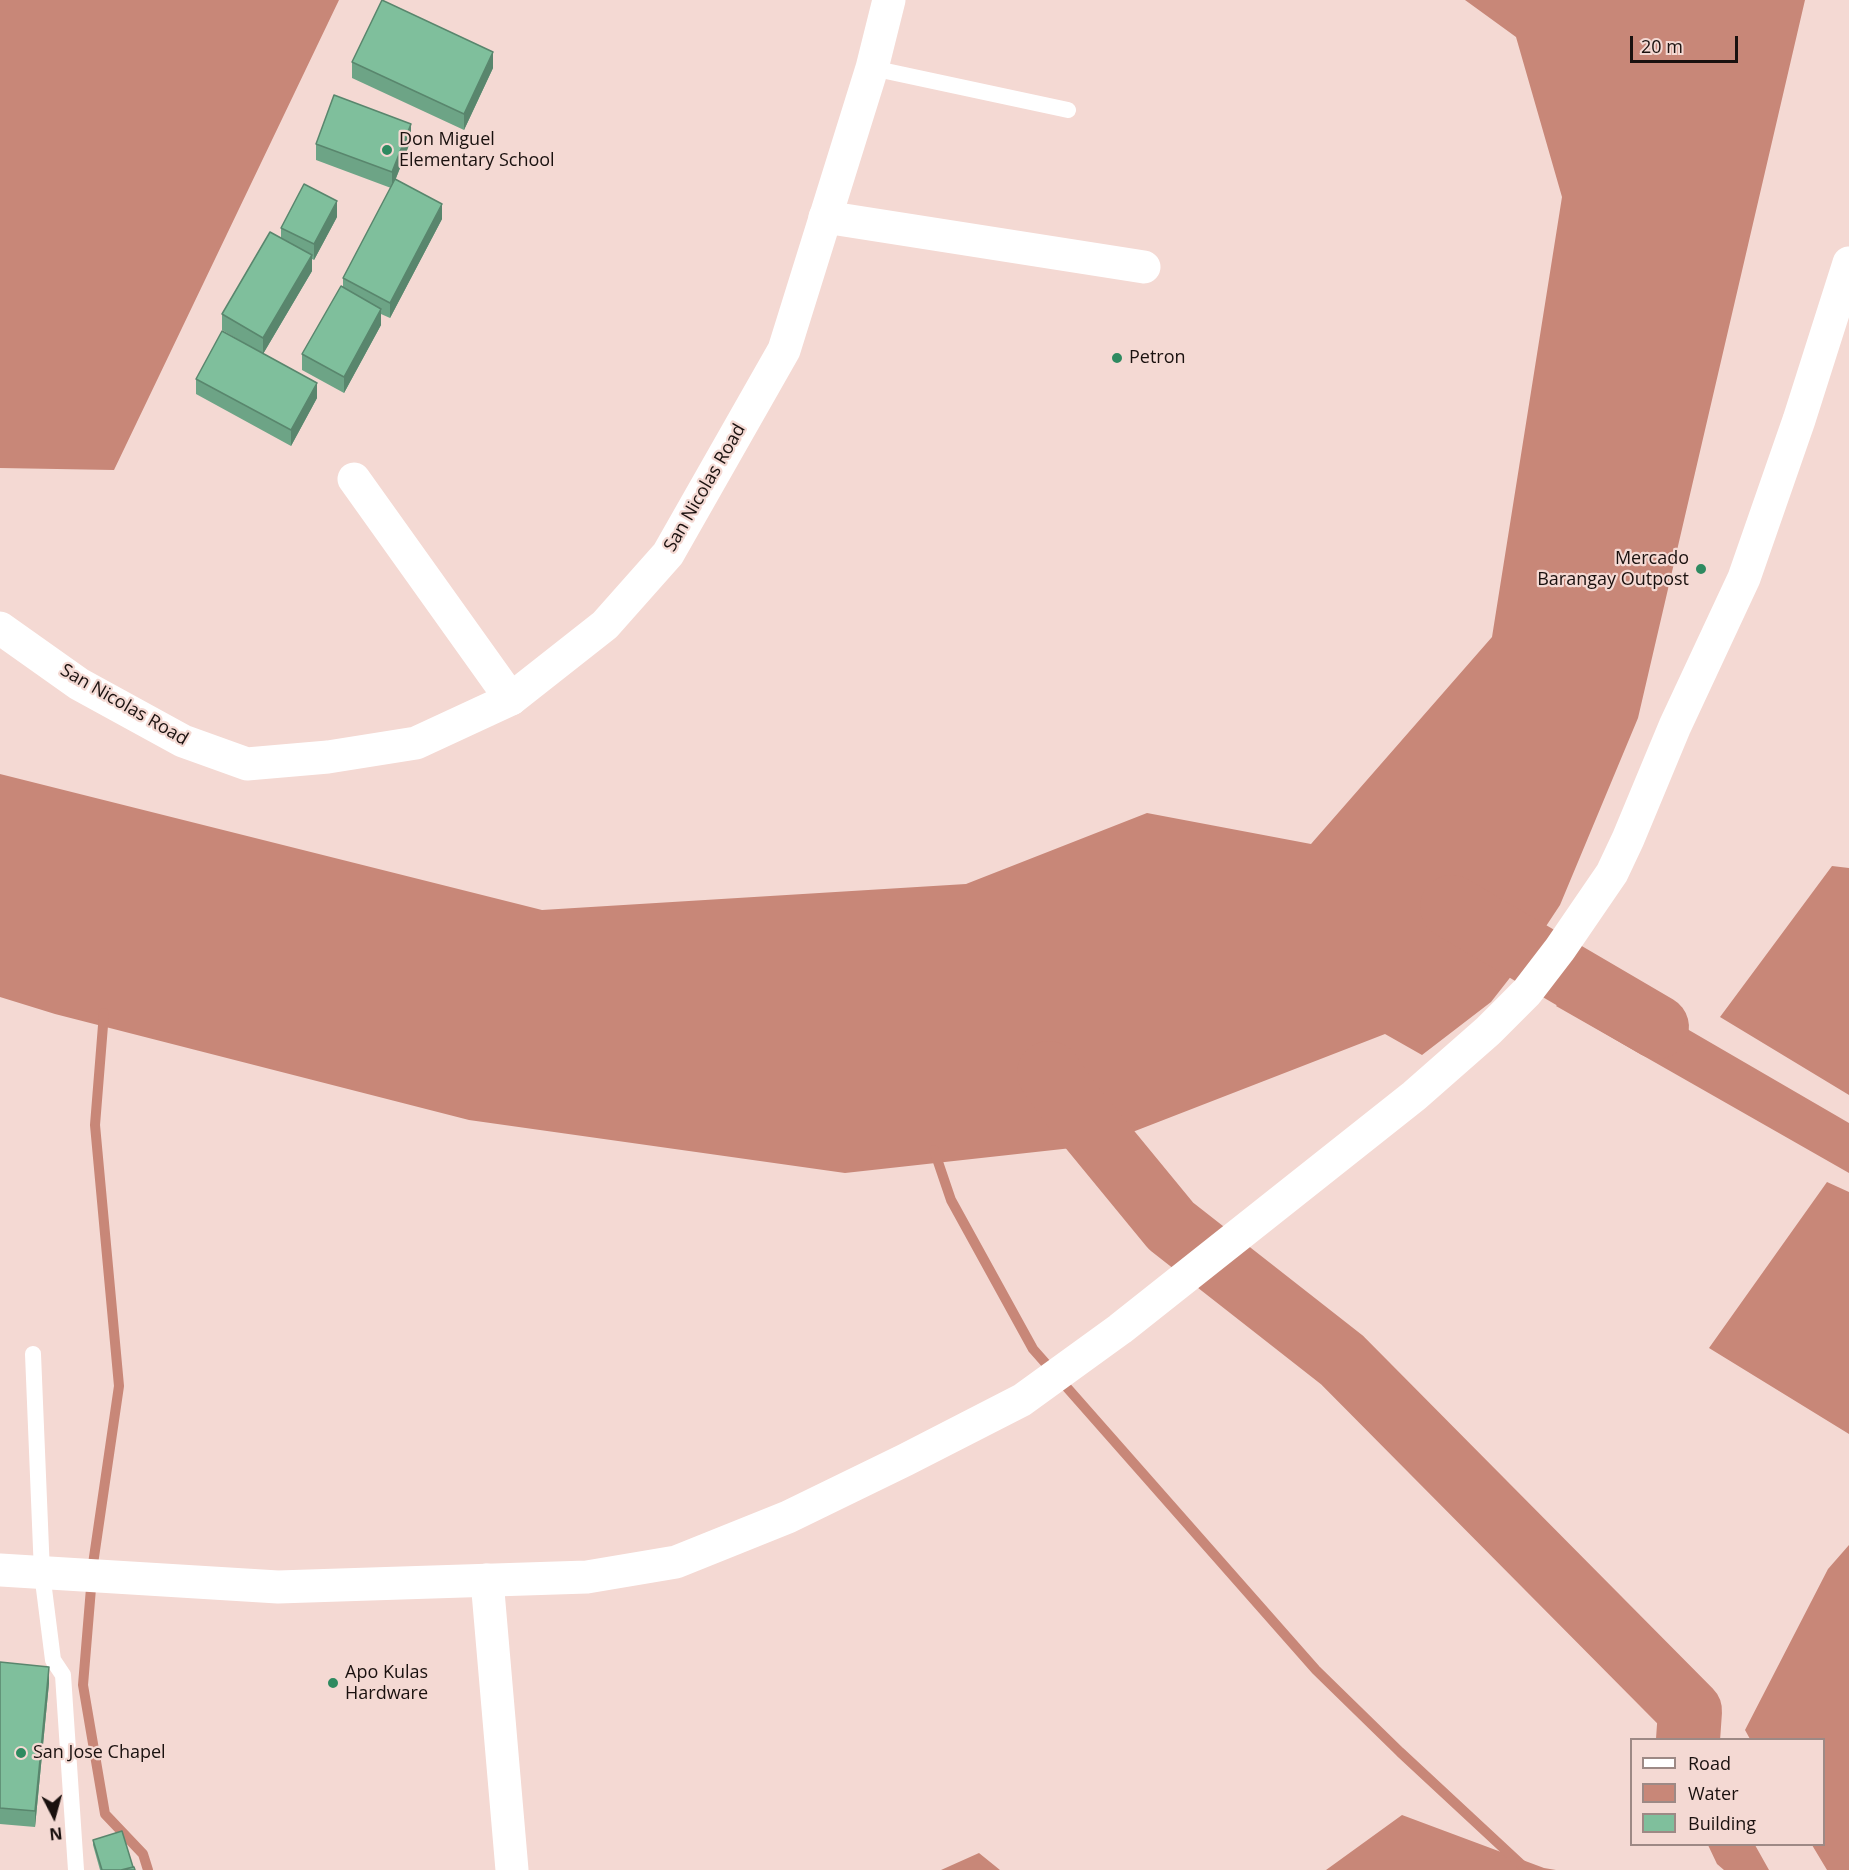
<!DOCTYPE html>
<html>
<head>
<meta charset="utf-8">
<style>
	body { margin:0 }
	#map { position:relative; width:1849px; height:1870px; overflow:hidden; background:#f4d9d3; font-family:"Open Sans",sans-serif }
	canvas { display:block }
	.legend { position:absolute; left:1630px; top:1738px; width:195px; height:108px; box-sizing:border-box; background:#f4d9d3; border:2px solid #9d8985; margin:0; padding:8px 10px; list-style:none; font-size:18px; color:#1a110f }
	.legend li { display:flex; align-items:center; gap:12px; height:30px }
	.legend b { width:30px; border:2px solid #9d8985 }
	.north { position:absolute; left:24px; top:1786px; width:60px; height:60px; -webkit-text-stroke:4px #f4d9d3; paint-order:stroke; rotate:174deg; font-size:16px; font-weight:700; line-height:24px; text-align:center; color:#1a110f }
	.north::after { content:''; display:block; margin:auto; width:21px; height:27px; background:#1a110f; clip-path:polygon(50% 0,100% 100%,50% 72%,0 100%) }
	.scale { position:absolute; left:1630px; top:36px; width:108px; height:27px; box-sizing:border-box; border:3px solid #1a110f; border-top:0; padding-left:8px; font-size:18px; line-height:21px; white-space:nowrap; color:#1a110f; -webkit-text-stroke:4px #f4d9d3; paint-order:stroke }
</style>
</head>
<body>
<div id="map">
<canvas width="1849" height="1870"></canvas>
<ul class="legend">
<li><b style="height:8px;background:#fff"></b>Road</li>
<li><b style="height:16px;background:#c88778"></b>Water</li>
<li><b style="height:16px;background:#7fbf9c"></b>Building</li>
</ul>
<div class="north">N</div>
<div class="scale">20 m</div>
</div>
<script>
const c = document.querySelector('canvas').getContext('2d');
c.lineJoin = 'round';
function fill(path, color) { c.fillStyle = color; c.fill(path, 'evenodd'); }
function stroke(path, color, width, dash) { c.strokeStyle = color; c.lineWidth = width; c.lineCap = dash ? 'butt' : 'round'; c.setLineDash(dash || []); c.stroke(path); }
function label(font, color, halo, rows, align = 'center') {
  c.font = font + ' "Open Sans",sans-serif'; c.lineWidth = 4.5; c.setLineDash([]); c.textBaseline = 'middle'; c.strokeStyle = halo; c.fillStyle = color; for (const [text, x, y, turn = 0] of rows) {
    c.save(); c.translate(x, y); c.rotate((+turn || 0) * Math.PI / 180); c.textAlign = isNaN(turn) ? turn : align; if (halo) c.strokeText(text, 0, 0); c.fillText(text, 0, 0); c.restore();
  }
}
fill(new Path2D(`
	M0,0H339L114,470L0,468Z
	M1465,0H1805L1638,718L1560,905L1523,961L1491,1002L1422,1055L1385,1034L1099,1145L845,1173L469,1120L55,1014L0,997V774L542,910L966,884L1147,813L1311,844L1492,637L1562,197L1516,37Z
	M1832,866L1849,868V1095L1720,1017Z
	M1589,972L1849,1123V1173L1556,1006Z
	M1827,1182L1849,1192V1434L1709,1348Z
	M1849,1545V1870H1827L1812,1845L1824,1844V1740L1750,1739L1745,1730L1828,1569Z
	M1709,1717L1713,1739H1681Z
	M1402,1815L1544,1868L1556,1870H1326Z
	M1708,1845H1755L1769,1870H1724L1717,1864Z
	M979,1853L1000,1870H941Z`), '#c88778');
stroke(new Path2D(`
	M104,1013L95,1125L119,1386L93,1564L83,1685L105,1814L143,1854L148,1870
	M934,1150L951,1200L1033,1349L1316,1670L1400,1752L1527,1870`), '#c88778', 10);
stroke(new Path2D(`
	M1452,907L1657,1027
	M1049,1073L1074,1108L1171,1226L1342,1360L1690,1711L1688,1740`), '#c88778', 64);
stroke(new Path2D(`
	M872,68L1068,110
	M33,1354L42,1573L53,1660L63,1675L76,1870`), '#fff', 16);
stroke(new Path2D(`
	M825,217L1144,267
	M354,479L511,699
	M487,1580L512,1870`), '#fff', 33);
stroke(new Path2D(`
	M0,628L79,684L183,741L247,764L328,757L416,743L511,699L605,625L668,554L784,350L872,68L889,0
	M0,1570L278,1587L587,1577L676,1562L788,1517L905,1460L1022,1400L1120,1329L1414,1096L1488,1031L1527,992L1560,949L1612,873L1628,839L1675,726L1744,578L1799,420L1849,263`), '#fff', 33);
fill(new Path2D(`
	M352,62L493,68L464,130L352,78Z
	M411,140L395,181L442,219L390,318L381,314V325L344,393L302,370V354L343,288V278L391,188L316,160V144Z
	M337,217L314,260L312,259V271L263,354L222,330V314L281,238V228Z
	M196,379L317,398L291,446L196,394Z
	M0,1662L49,1683L35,1827L0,1824Z
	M93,1840L133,1867L135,1870H100L93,1845Z`), '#6da486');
fill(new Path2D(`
	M493,52V68L464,130V114Z
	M411,124V140L392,188V172Z
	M337,201V217L314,260V244Z
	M442,204V219L390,318V303Z
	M312,255V271L263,354V338Z
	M381,309V325L344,393V377Z
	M317,383V398L291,446V430Z
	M49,1667V1683L35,1827V1811Z`), '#59866d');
const building = new Path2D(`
	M382,0L493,52L464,114L352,62Z
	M334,95L411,124L392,172L316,144Z
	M395,179L442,204L390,303L343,278Z
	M304,184L337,201L314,244L281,228Z
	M270,232L312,255L263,338L222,314Z
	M341,286L381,309L344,377L302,354Z
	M222,331L317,383L291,430L196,379Z
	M0,1662L49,1667L35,1811L0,1808Z
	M122,1831L133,1867L121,1870H102L93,1840Z
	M134,1867L135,1870H121Z`);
fill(building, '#7fbf9c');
stroke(building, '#59866d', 1.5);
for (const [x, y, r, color] of [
	[387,150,6,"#2e8a60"],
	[1117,358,6,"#2e8a60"],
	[1701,569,6,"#2e8a60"],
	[333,1683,6,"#2e8a60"],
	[21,1753,6,"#2e8a60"]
]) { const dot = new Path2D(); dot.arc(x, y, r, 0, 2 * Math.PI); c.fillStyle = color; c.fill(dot); stroke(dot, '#f4d9d3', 2); }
label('18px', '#1a110f', '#f4d9d3', [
	["Don Miguel",399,140],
	["Elementary School",399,161],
	["Petron",1129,358],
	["Mercado",1689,559,"right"],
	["Barangay Outpost",1689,580,"right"],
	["Apo Kulas",345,1673],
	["Hardware",345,1694],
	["San Jose Chapel",33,1753]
], 'left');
label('18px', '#1a110f', '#f4d9d3', [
	["San Nicolas Road",705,488,-60],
	["San Nicolas Road",124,705,30]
]);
</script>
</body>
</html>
